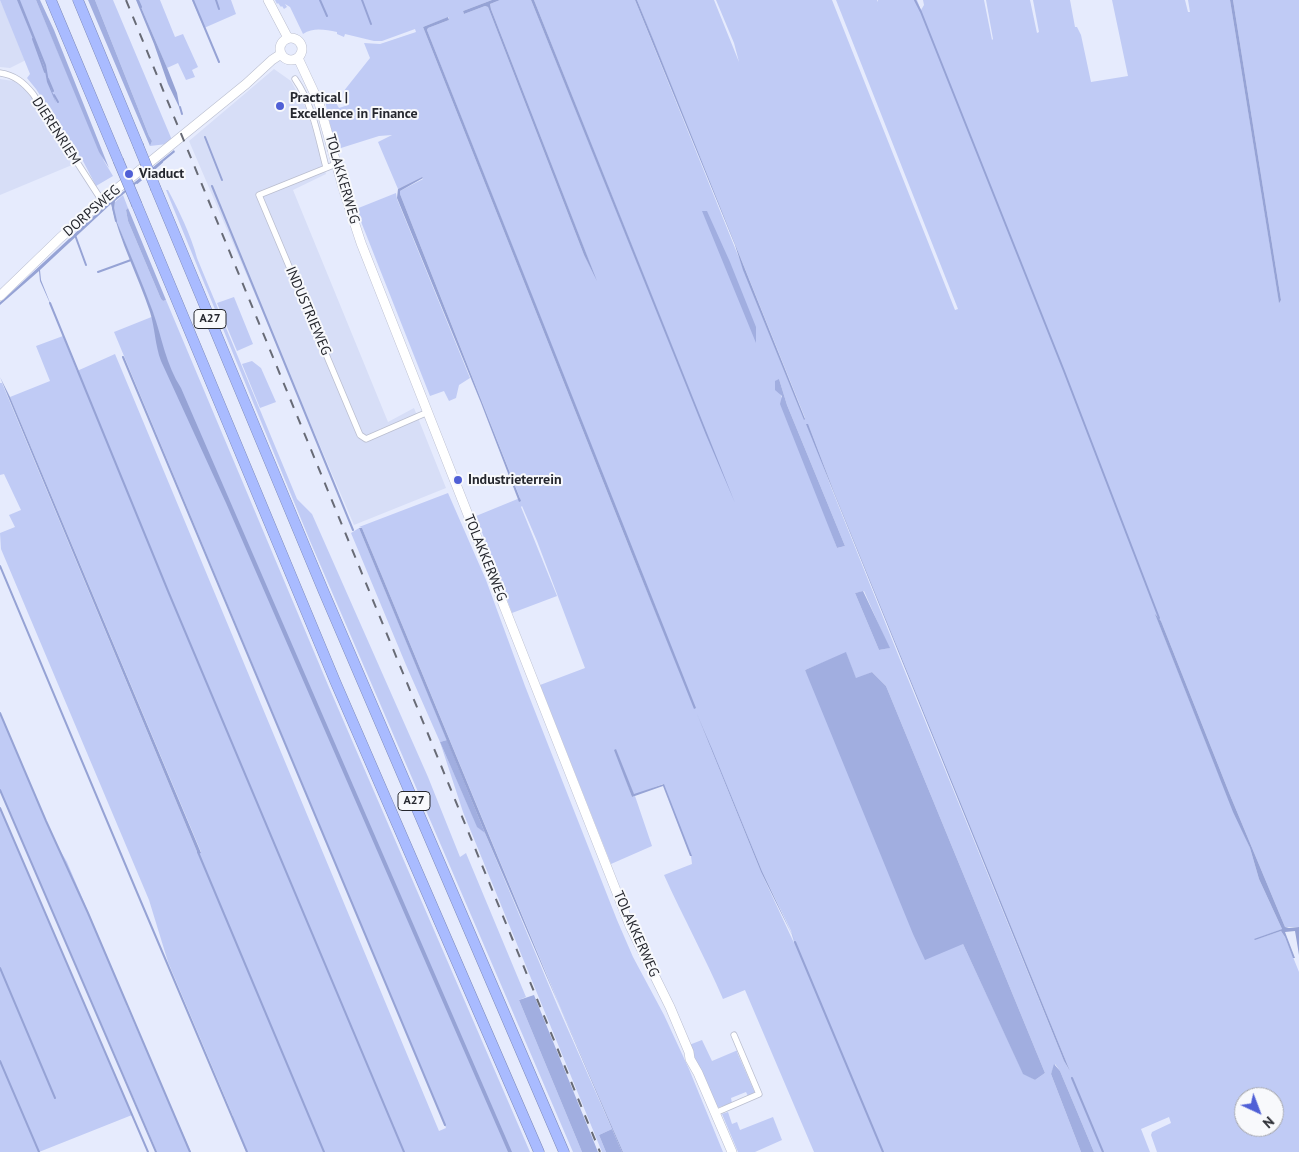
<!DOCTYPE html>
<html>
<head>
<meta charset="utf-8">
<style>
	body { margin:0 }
	#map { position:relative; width:1299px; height:1152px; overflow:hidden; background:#e6ebfd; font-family:"PT Sans",sans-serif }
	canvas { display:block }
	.north { position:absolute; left:1234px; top:1087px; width:50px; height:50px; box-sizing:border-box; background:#f8f9fc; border:1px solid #a4a5aa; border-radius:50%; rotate:137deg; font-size:14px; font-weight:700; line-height:20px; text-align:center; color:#25272e }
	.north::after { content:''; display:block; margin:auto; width:18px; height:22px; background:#5060d6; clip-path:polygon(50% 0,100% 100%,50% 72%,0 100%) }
</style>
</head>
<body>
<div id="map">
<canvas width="1299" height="1152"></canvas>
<div class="north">N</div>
</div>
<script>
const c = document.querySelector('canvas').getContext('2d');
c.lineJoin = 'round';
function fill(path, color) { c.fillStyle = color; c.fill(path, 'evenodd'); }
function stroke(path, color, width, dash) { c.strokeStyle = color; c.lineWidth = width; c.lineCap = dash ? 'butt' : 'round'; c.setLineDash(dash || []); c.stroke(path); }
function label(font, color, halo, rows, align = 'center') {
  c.font = font + ' "PT Sans",sans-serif'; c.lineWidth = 4; c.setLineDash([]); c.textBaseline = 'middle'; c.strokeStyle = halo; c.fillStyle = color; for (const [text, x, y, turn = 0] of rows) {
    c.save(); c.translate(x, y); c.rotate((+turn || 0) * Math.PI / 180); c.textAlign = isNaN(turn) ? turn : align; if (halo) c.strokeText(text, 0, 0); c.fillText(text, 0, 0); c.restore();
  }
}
fill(new Path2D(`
	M0,0L26,60L10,68L0,67Z
	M274,69L291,81L307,110L326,174L293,190L388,422L414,408L446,488L354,525L189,141Z
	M0,79L20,82L28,91L72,165L0,195Z`), '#d7def7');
fill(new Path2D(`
	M0,0H36L104,161L113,176L96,186L83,161L36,89L27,78L30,74Z
	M95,0H113L172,140L167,144L150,146L152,141L149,136Z
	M138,0H160L175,37L183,34L198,67L192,70L195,77L186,80L178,63L167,68Z
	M192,0H231L236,14L204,28Z
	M275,0H492L463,11L464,14L485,6L488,7L584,255L594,274L491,9L490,4L500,0H531L715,455L534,0H635L804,419L805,418L637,0H714L739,62L734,43L716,0H832L955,310L958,309L836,0H877L878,2V0H917L921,10L924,5L923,0H984L992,40L993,39L986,0H1030L1037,33L1039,32L1033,0H1070L1075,27H1077L1081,35L1091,82L1128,76L1112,0H1185L1188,12H1190L1188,0H1230L1279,302L1281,300L1233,0H1299V927H1285L1230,795L1161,621L1156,616L1216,768L1250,848L1259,879L1282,929L1254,940L1281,931L1285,937L1299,972V1152H1157L1151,1135L1152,1132L1171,1123L1169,1117L1141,1129L1150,1152H1094L1060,1071L1055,1064L1051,1074L1081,1152H814L745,990L723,999C705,957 683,917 664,875L692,864L691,856L663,784L634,795L615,749L632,797L635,796L652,846L611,864L540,685L585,668L537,541L522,506L521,507L557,596L512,613L476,516L520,498L400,194V191L423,179L422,177L398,189L378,142L392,135L379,136L341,148L340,145L335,144L327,112L325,97L332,96L339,108L348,105L343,92L370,58L364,43L380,44L416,32L415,29L382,41H374L345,34L344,37L337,34V32C325,30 314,27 303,34L290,7L285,4L287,7L284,9L282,6L281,7L278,3L277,4ZM449,17V20L428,28L427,30L695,709L633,557L423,27ZM779,379L787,405L845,546L837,548L780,393ZM808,424L834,492L1070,1071L1064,1061L901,662L831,487ZM864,591L889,648L879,650L855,593ZM846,653L856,679L872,672L886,686L1045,1073L1035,1080L1023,1073L963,944L805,670ZM697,714L762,871L791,931L794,943L761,872ZM1244,1097H1274V1127H1244Z
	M166,190H168C179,211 191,235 197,258L297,499L312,514L428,777L460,857L466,853L526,997L519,1000L582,1152H573L310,541Z
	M396,193L397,199L470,378L459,385L456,398L449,401L444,391L430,396L356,209Z
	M123,195L128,208L126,210L128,221L161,299L163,301L166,300L328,685L530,1152H246L232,1117L233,1116L168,962L149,900L1,549L0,533L15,527L9,515L21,510L4,474L0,475V383H2L198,854L201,852L10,397L50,381L36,346L63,336L77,371L115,354L439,1131L446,1128L114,332L154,316L117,222L114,211L115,202Z
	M234,297L253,344L237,351L217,303Z
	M252,361L261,368L276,402L260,408L242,364Z
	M448,493L486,580L525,686L617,920L633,957L664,1015L689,1069L723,1152H623L561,1009L382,576L362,528L359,527Z
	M359,528L447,740L440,742L477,826L485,833L558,1007L612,1129L599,1135L606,1152H602L463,812L440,742L406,665L351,533Z
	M0,712L54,840L67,862L123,994L127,1007L191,1152H157L0,790Z
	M0,808L132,1115L39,1152H0Z
	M702,1040L712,1061L738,1050L737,1052L755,1093L748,1096L746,1092L731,1098L732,1103L717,1108L689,1045Z
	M728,1112L732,1124L737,1122L740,1130L773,1117L782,1140L755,1152H738L722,1114Z`), '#c0cbf5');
fill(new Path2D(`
	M36,0H40L54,30L109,168L99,152Z
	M88,0H95L149,136L152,141L150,146Z
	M128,208L166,300L163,301L161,299L128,221L126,210Z
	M702,211H707L730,262L756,327V343Z
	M779,379L787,405L845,546L837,548L780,404L782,396L775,390V381Z
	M863,591L890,648L879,650L855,593Z
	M846,652L856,678L872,672L886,686L1045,1073L1035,1080L1023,1074L963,944L925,960L913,934L805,670Z
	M447,740L485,833L477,827L440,742Z
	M534,995L592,1137L598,1152H582L519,1000Z
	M1054,1064L1060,1071L1094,1152H1081L1051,1074Z
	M612,1129L622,1152H606L599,1135Z`), '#a1aee0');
fill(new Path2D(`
	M17,0H20L46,65L49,82L56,103L47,82L44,66Z
	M136,0H138L168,70L177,93L180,109L168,84L154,44Z
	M492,0H500L490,4L491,9L597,281L584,255L488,7L485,6L464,14L463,11Z
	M531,0H534L735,503L706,435Z
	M635,0H637L653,39L805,419L804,420L743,270L735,245Z
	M1230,0H1233L1281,300L1279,303Z
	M448,17L449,20L428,28L427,30L696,708L694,709L633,557L423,27Z
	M174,150L175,152L115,201L114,211L117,222C129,252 142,282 153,312C162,338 166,365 181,388L512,1152H508L226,503L161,361C155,345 155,328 150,312C138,276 120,242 111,204L40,270L41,280L53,310L40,281L39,271L0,305V302L4,299L97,213Z
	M422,177L423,178L400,191V194L521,501L519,502L481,403L397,198L398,189Z
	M0,377L10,397L201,853L198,854Z
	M806,424H808L834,492L1070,1071L1064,1061Z
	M359,528H362L382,576L559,1005L623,1152H622L485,833Z
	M1155,614L1161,621L1230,795L1285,927L1289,928L1299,927V955L1295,931L1285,932L1295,958H1293L1285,937L1281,931L1255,940L1254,939L1282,929L1259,879L1250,848L1233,812Z
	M697,714L712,749L762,871L796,943L761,872Z
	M616,749L634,794L664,784L692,856H690L663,786L632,797L614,750Z`), '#96a3d5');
stroke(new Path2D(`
	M138,0L141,7
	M193,0L219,62
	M216,0L219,9
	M320,0L327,16
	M362,0L371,24
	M915,0L921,12L1064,371L1159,618
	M33,39L45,72
	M48,79L53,91
	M54,95L58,102
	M180,107L182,114
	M205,137L222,180
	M152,171L162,162
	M137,183L147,175
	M212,186L353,530
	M113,208L116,221
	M75,235L86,265
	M98,272L131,260
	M50,303L168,591L404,1152
	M123,357L445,1125
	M0,566L136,890L247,1152
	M0,713L46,821L88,913L190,1152
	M0,790L156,1152
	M0,808L148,1152
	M198,852L324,1152
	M795,942L883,1152
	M0,968L55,1098
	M0,1061L39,1152
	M1072,1078L1103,1152`), '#96a3d5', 2);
const street = new Path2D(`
	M0,73C15,75 24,83 33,94L102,201
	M295,79C313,105 318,137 326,167
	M336,164L259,195L360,435L366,439L428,412
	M715,1113L759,1094L734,1035`);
const secondary = new Path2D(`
	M268,0L288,38
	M280 49a11 11 0 1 1 22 0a11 11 0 1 1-22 0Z
	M298,58L319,103L344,191L361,243L630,926L670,1007L689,1052L690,1059L698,1073L732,1152
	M0,296L60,238L102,201L246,84L272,60L281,54`);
const highway = new Path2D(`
	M51,0L118,160
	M78,0L138,145
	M156,189L323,590L564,1152
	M137,205L335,681L539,1152`);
stroke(street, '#babecf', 7);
stroke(secondary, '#babecf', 10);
stroke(highway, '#7b87b6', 11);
stroke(street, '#fff', 5.5);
stroke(secondary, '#fff', 9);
stroke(highway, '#a9bbff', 10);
stroke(new Path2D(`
	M126,0L600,1152`), '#686b76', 2, [9, 9]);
const highwayBridge = new Path2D(`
	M138,145L156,189
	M118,160L137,205`);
stroke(highwayBridge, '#7b87b6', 11, []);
stroke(highwayBridge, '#a9bbff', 10);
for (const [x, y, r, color] of [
	[280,106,5,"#5060d6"],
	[129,174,5,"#5060d6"],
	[458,480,5,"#5060d6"]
]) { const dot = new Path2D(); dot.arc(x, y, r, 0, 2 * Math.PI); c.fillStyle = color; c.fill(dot); stroke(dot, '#f8f9fc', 2); }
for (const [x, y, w] of [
	[210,319,32],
	[414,801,32]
]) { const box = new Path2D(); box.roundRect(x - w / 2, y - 9.5, w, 19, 4); c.fillStyle = '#f8f9fc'; c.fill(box); stroke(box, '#25272e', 1); }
label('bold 12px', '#25272e', null, [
	["A27",210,319],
	["A27",414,801]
]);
label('bold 14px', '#25272e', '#f8f9fc', [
	["Practical |",290,98],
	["Excellence in Finance",290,114],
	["Viaduct",139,174],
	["Industrieterrein",468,480]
], 'left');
label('14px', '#25272e', '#f8f9fc', [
	["DIERENRIEM",56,131,57],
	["TOLAKKERWEG",342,179,74],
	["DORPSWEG",92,211,-41],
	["INDUSTRIEWEG",308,311,67],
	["TOLAKKERWEG",485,558,68],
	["TOLAKKERWEG",636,934,66]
]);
</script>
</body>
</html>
